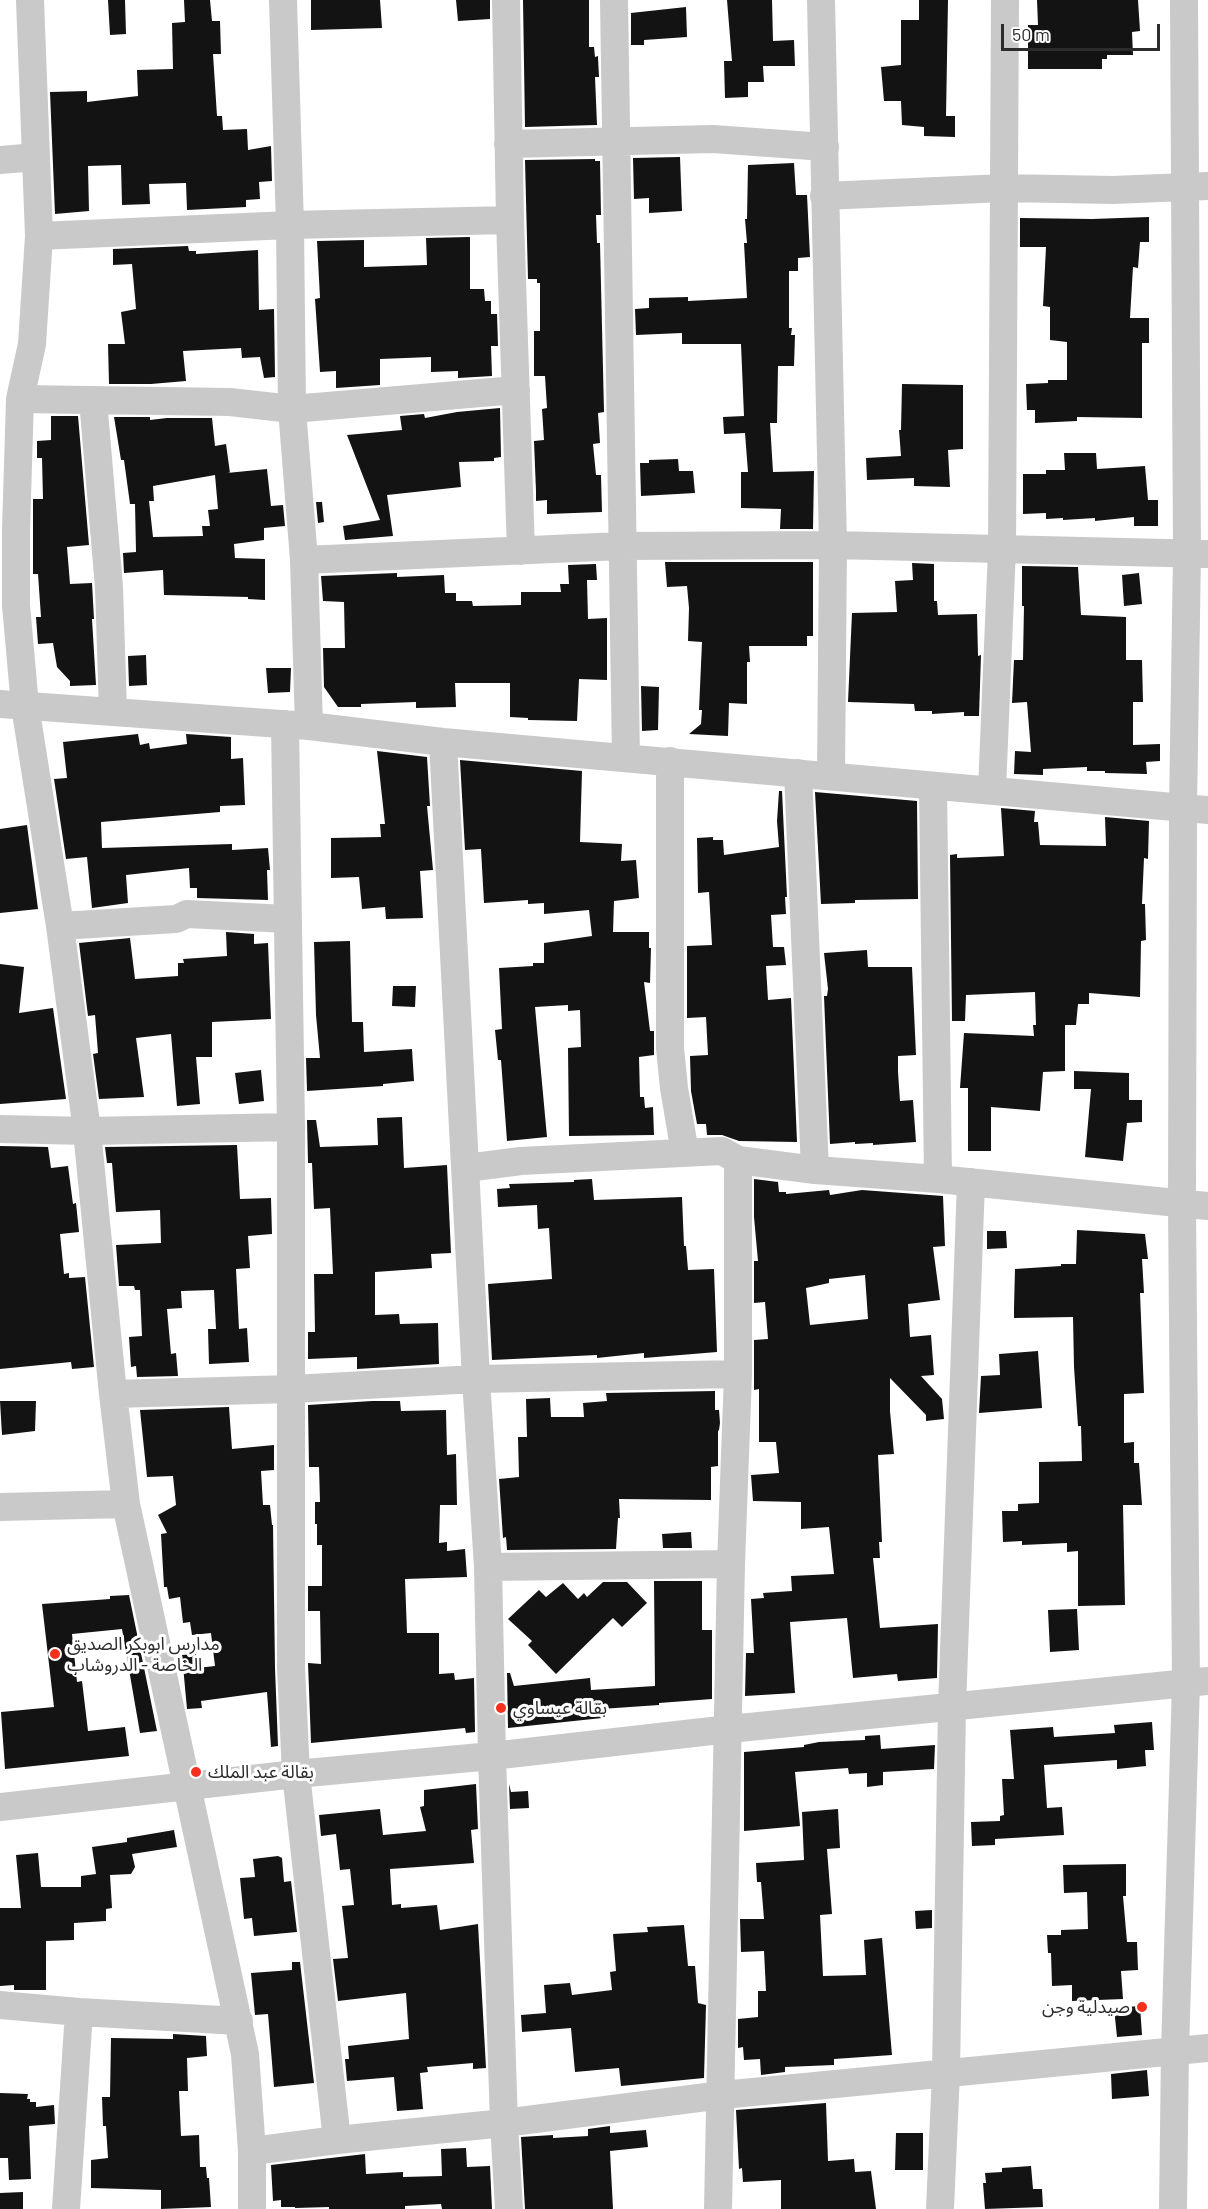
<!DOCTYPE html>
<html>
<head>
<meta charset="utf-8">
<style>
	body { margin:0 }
	#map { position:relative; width:1208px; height:2209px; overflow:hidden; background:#fff; font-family:Barlow,sans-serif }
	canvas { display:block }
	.scale { position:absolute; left:1001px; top:24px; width:159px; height:27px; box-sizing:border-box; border:3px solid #2c2c2c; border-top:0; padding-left:8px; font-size:18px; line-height:21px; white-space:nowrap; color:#2c2c2c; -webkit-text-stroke:4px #fff; paint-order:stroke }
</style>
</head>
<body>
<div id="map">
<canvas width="1208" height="2209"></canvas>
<div class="scale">50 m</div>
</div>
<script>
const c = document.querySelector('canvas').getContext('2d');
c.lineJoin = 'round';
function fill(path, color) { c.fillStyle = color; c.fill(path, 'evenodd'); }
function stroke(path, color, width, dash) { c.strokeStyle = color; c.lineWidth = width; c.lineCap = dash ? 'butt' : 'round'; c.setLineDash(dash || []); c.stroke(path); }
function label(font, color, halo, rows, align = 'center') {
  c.font = font + ' Barlow,"Noto Sans Arabic",sans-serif'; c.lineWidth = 6; c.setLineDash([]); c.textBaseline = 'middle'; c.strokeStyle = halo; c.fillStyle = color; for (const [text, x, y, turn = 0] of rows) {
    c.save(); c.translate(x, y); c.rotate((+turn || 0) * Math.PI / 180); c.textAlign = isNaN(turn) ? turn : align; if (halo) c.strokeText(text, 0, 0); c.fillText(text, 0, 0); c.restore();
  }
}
fill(new Path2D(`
	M108,0H125L126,34L110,35Z
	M184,0H210L212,21H220L221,54H213L217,116H222L223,130L247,129L248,150L271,146L272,181L259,182L260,199L246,200V207L187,210L186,183L149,184L150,204L122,205L121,165L88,166L89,211L55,214L50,92L87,91V102L138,96L137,70L173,69L172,23L185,22Z
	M311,0H380L382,28L311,30Z
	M456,0H490V19L458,21Z
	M523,0H589V47H594L595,57L598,56V58L599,77H595L597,125L525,127Z
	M727,0H772L773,41L794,40L795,66H763L764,82H748V97L725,98L724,61H732Z
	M919,0H948L946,116H955V137L924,136V127L902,125L901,101H884L881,67L901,65V20H919Z
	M1037,0H1138L1140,31L1132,32L1133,55H1107V59H1102V69H1028V25H1038Z
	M686,7L687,37L644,40V45H631V13Z
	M680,157L682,211L649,213V198L634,199L633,158Z
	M595,159V161H600L601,215H596L597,243H600L604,412L598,413L600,443L593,444L596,475H601L602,512L547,514V500L536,501V491L534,441L544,440L542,409L547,408L545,376H534V331H540V283H537V279H528L525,160Z
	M794,163L796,195H807L810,257L798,258V271H789V328H792L791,335H795L794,366H778L777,423H770L773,472L814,471L813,529H780L781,509L741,508V472H748L745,433L724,434L723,417L744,416L741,344H682V333L636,335L635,309L649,308V298L688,297V301L747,298L744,243H747L745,219H747L748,165Z
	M1149,217V242H1140L1138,268L1133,267L1130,318H1149V343H1142V418L1077,417V421L1035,423V410H1027L1026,384L1048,383V380H1067V342L1050,340V307L1043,306L1046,247H1020V218L1092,219Z
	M470,237V289H484L485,301H491V314H497L498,346H491L492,376L458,378V371L431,372V357L380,359V385L336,388V371L320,372L315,299L320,298L317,241L364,240V267L427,265L426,238Z
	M188,246L189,251H196V254L258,250L259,310L274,309L275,377L264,378L260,357L242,358L241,348L183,351L186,381L151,384H109L108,344H125L121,312L136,309L132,264L113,265V249Z
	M902,384L963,385V449L948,450L950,487L914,486V478L867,480L866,458L901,456L899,430H901Z
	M500,408L501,457L494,458V461L459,462L461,487L387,495L393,536L345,540L343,526L380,520L347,435L402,430L400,416L424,414L425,418L457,412Z
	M51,416H78L89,545L67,547L70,584L92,583L94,619H92L96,685L70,686V681L57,667L53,643L38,644L36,617H41L38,574H33V499H43L42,458H37V441L51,440Z
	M114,417H150V420L167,418H212L215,446L226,444L230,473H227L267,469L271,506L283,505L285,526L264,528V540L234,544L235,558L265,559V600L248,599V597L164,595L163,570L124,573L123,553L136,552L135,504H130L124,460H121ZM215,475L218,509L208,510L210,526H202L203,536L153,537L149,501H154L153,486Z
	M1064,453H1096L1097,469L1145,466L1148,500H1158V526H1134V517L1095,521V518L1063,520V518L1046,519V513L1023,514V474H1046V470H1065Z
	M678,459L679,471H693L695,493L641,496L640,463H649V460Z
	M316,502H322L324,522L318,523Z
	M665,562H813V636H807V646H749L750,662H747V704L729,703L728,736L689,734L701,724L702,710H699L702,642L688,641L689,608L687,586L667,587Z
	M912,563L934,564V601H937L938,615L977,614L978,656L981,655L979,716H964V712L932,714V711H915L914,704L848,702L852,613L897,612L895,581L913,580Z
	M596,564L597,580H587L588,619L607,618V680L579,679L577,721L528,720V718L510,717V683H455L456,707L416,708V702L361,704V707H338L324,687L323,648H345L344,602L323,601L321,576L397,573V577L444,575L445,593H456V601H472L473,606L521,605V592H561L560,584H569L568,565Z
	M1022,566L1078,567L1081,615L1126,617V660H1142L1143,702H1133V745L1160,744V761L1146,762L1147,774L1105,773V771H1087V767L1043,769V775L1014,774L1015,751L1031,752L1027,702L1012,703L1014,660H1023L1024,606H1022Z
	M1139,573L1142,604L1124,606L1122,575Z
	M146,655L147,685L129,686L128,656Z
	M266,668H291L290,692L268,693Z
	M641,686L659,687L658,730L642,731Z
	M138,734L140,745L149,743L150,749L187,744L186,734L231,737V759L243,758L245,805L220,806V812L101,822L102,848L232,844V850L268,848L270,870H267L268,900L197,898V888H190L189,868L126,875L128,903L92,908L87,857L66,859L54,779L67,778L63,742Z
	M377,751L427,757L430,806H427L433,870L420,871L423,918L386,919L385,907L362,909L359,877L331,878V838L381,837L380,824H385Z
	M460,760L582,771L580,842L622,844L621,861L636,860L639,898L614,901L613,932H649V948H651L650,983L644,982L650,1031H654V1055L639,1057L640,1097H644L645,1108L653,1107L654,1135L569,1136L568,1048L581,1047L580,1010L568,1011V1005L535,1007L547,1137L507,1141L501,1060H498L495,1030L502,1029L499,968L533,966V963H544V943L592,936L589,910L544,914V903L528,904V900L484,903L481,849L465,850Z
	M779,791H782L787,897H785L786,914L771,915L773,947H784L786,965L766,966L768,1000L791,998L797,1142L739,1141L722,1135H707L706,1124H697L691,1091L690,1056L708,1055L706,1017L687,1018V946L712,945L709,892L698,893L697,838L713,837V840H723L724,855L779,847L777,821Z
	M815,792L917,801L918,899L855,900V903L821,904Z
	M1001,808L1035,811L1034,822H1038L1040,845L1106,846L1105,817L1149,821L1148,859L1144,858L1142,904H1145L1146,940L1141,941L1140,997L1089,993V1004H1078L1076,1025H1065V1071L1043,1072L1040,1111L991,1107V1151H968V1088H960L964,1033L1034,1036L1033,1025H1036L1035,992L966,995L965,1021H952L950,855L957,854V858L1004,856Z
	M27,825L38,909L0,913V829Z
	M226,932L254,934V944L268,943L271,1019L212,1022V1057H196L200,1104L177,1106L171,1034L136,1038L144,1097L99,1099L93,1054L98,1053L95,1015L88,1016L79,943L130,938L135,979L178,976V963H184L183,959L227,956Z
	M350,941L352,1022H363L364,1052L412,1049L414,1081L383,1084V1086L307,1091L306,1058H320L316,1015L314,942Z
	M867,950L868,967H912L916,1055L898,1056V1072L900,1101L913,1100L916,1142L873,1145V1143L855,1144V1142L830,1144L824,996H827L828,989L824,953Z
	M0,964L24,967L19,1013L53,1008L66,1099L0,1104Z
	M393,986H416L415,1007L392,1006Z
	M261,1070L264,1101L239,1104L235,1073Z
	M1074,1071L1129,1073V1100H1142V1122L1127,1123L1123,1161L1085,1157L1091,1089H1074Z
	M402,1117L404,1168L447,1165L451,1253L431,1254L432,1268L375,1272V1315L399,1314L400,1324L438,1323L439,1364L357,1369V1357L308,1359V1332H315L314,1274H333L330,1208L314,1209L312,1163H308L307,1120H316L320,1147L378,1145L377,1118Z
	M237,1145L240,1199L271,1198L272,1234L248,1236L250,1268L236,1269L239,1329L247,1328L249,1362L209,1364L208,1329H216L214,1290L181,1291L182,1308L167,1309L171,1354L176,1353L178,1376L137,1377L136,1366L131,1367L129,1337L142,1336L140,1290H135L134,1286H119L116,1245L161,1243L160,1210L116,1212L112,1163H107L105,1147Z
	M0,1146L48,1147L51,1168L68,1166L73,1204L76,1203L79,1232L60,1234L64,1274L69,1273V1278L85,1277L94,1367L72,1369L71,1362L0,1369Z
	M592,1179L594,1200L682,1197L684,1246H686L688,1270L714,1269L717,1352L644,1358V1353L597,1358V1355L492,1360L488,1284L552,1279L549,1228L538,1229L537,1205L498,1207L497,1189L510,1188L509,1184L574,1182V1180Z
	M754,1179L778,1182L779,1192H786V1194L829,1190L830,1195L862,1190L943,1196L945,1246L933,1247L940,1300L908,1304L910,1337L931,1335L934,1375L921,1376L942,1399L944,1419L926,1421V1415L890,1378V1411L894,1454L878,1455L882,1542H879L880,1558H873L880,1628L938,1624L937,1678L898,1681L897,1674L853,1678L847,1618L790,1622L795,1693L745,1696L746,1653H754L751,1599L764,1598L763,1593L792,1591L791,1576L834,1574L829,1527L801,1529V1502L753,1501L751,1475L779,1473L776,1442H759V1389L754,1390V1340L768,1339L765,1302L754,1303V1261H758L754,1217ZM865,1275L868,1319L810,1325L806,1288L829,1283V1279Z
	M1077,1230L1145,1234L1148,1259H1142L1144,1293H1140L1144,1393L1124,1394V1443L1134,1442V1463H1139L1142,1505H1123L1125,1605L1078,1606V1551L1067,1552V1543L1022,1545V1541L1003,1542L1002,1511H1018V1504L1039,1503V1462L1082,1461L1081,1426H1078L1074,1367L1073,1317L1014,1318V1308L1015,1269L1061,1266V1264H1076Z
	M987,1231H1006L1007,1248L987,1249Z
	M1038,1351L1042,1408L979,1413L981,1376L1000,1375L999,1354Z
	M715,1391V1410H719L720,1423L719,1430L718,1431V1466L711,1467V1500L619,1499L620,1518H618L616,1549L507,1550L506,1537L503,1538L499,1479L519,1477L518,1437H527L526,1399L550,1398L551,1417H584L583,1403L607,1401L606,1393Z
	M0,1401H36L35,1431L2,1435Z
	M372,1401H400L401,1411L446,1410L447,1455L456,1454L457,1505H440L439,1543L447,1542V1551L465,1549L467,1577L405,1579L407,1633H439V1674L454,1673L455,1680L474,1678L475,1732L466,1733L465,1728L311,1743L308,1663L321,1664L320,1611H308V1586H322V1545H317V1524H315V1502H320L319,1467H309L308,1405Z
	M229,1407L232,1449L274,1445V1470L261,1471L263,1505H270L272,1525H273L275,1668L278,1746L271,1747L267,1692L201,1701L202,1708L187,1709L182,1655L196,1654L197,1668L215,1666L211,1633L192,1635L190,1622L183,1623L180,1597L169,1599L167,1587H164L161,1534L167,1533L158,1515L176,1505L173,1476L147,1477L140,1410Z
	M691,1532L692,1548H663L662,1534Z
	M654,1581H702V1630H712V1699L659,1703V1705L601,1709L602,1718L508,1728L507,1673H510L514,1686L590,1678L591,1690L655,1686Z
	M603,1582H627L647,1603L622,1627L613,1618L556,1674L528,1645L532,1641L508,1619L539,1590L546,1597L563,1583L578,1599L584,1593L587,1597Z
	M129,1595L157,1731L140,1733L122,1629L72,1634L77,1682L82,1681L88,1731L125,1727L129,1756L5,1769L1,1712L54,1707L42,1604L110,1599V1596Z
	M1077,1609L1079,1650L1050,1652L1048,1610Z
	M1152,1722L1154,1750H1145L1146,1766L1117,1769V1760L1044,1765L1047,1808L1062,1807L1064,1835L995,1839V1845L972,1846L971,1822L1000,1821V1816L1004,1815L1002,1779H1014L1010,1730L1053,1727L1054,1737L1115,1733L1114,1725Z
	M880,1735L881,1749L935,1745L934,1769L883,1772V1785L867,1787V1773L849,1774L848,1768L795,1772L800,1826L744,1831V1752L804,1747V1745L819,1742L865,1740V1736Z
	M476,1784L478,1829L471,1830L474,1863L390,1869L392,1905L401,1904V1908L437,1905L440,1930L478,1924L486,2068L473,2069V2063L427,2067L428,2072L420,2073L423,2109L397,2111L394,2077L347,2081L345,2059H349L348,2046L409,2039L406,1993L338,2001L333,1959L348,1958L342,1906L354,1905L350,1869L340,1870L336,1834L321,1836L319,1815L380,1809L383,1835L426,1831L420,1807L424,1806V1790Z
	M509,1784L511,1792L528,1791L529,1808L510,1809Z
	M838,1809L840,1848L827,1849L832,1914L820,1915L823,1976L866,1975L864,1940L882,1938L892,2055L834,2059V2065L785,2067V2072L761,2075L760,2059L744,2060L743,2047L738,2048V2019L758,2017V1991H766L764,1951L741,1952L740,1919H764L761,1882H757L756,1863L804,1860L802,1812Z
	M174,1830L177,1847L132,1854L135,1867L131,1874L110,1875L112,1908L106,1909V1921L74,1923V1940L46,1941V1990H14V1985L0,1986V1908H21L16,1855L38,1853L41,1887H81V1876L96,1874L92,1847L127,1842V1838Z
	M278,1856L282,1858L284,1882L291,1881L297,1932L254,1936L252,1918L244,1919L240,1878L255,1877L253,1859Z
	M1126,1864V1896H1123L1127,1942H1137L1138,1970L1121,1971L1123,1999L1072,2001V1985L1052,1986L1051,1953H1048L1047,1935H1061V1930L1088,1929L1087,1892L1064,1893L1063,1865Z
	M932,1910V1928L916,1929L915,1911Z
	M684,1925L688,1966H695L698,2003L706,2005L704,2078L621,2086L619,2068L575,2072L571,2028L522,2032L521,2015L546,2013L544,1985L570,1983L572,1995L612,1990L610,1972L616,1971L613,1934L648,1932L647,1927Z
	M292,1962H300L314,2083L274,2087L268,2014L255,2015L251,1973L292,1970Z
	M1140,2006L1142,2035L1117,2037L1114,2008Z
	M173,2034L206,2036L207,2056L187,2058L188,2091H179L181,2136L199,2135L200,2167H206L207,2178H209L211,2207L161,2209V2190L91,2188V2160L108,2158L106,2126H103L102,2097H110L111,2038L173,2039Z
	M1147,2070L1149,2096L1112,2099L1111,2074Z
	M0,2093L28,2094L27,2099H30V2102H36V2107L54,2105L55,2124L29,2126L31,2179L9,2180L8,2158H0Z
	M826,2103L828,2161L854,2159L855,2172L871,2171L876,2209H781V2180L743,2182L742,2168L739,2169L736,2110Z
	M610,2126V2133L646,2130L648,2147L610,2151L613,2209H525L521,2137L553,2135V2138L588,2136V2129Z
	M896,2133H923V2170H895Z
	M466,2148L467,2167L490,2166L492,2209H442L441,2204L405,2206V2209H329V2207L295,2208V2207H281V2200L273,2201L271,2165L365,2154L366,2174L403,2172V2177L442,2176L441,2149Z
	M1031,2166L1033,2189H1042L1043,2207L985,2209L983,2183H986L985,2173L1002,2172V2168Z
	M23,2192V2209H0V2193Z`), '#131313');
stroke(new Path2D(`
	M30,0L39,236L32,344L20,399L16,530V605L25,706L60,926L87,1131L113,1394L126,1504L245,2054L252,2151V2209
	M283,0L290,225L292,409L304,560L309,726
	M506,0L510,220L521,551
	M614,0L626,757
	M821,0L833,545L831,775
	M508,144L713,139L825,147
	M0,160L36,157
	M824,196L1004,188L1113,190L1208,186
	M39,236L290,225L510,220
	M20,399L230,402L292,409L516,390
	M93,400L109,587L113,711
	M304,560L621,546L833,545L1208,554
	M0,704L309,726L443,742L1208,810
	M285,724L291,1127V1667L296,1774L337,2140
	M443,742L476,1379L488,1567L492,1756L504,2123L509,2209
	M670,761V1048L674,1088L685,1153
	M798,773L815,1170
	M933,786L938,1179
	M992,790L1002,549L1005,0
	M60,926L176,919L187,914L287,919
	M0,1129L87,1131L291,1127
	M466,1168L521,1161L722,1151L738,1160L815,1170L938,1179L1208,1206
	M113,1394L292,1389L476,1379L738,1374
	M0,1507L126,1504
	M488,1567L731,1564
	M0,1807L296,1774L492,1756L729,1729L1208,1681
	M0,2005L79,2012L239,2021
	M252,2151L337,2140L504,2123L722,2095L1208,2048
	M66,2209L79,2012
	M718,2209L731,1564L738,1374V1160
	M940,2209L946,2073L952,1707L971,1182
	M1173,2209L1175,2051L1186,1683L1182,1204L1183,808L1187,554L1184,0`), '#c9c9c9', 28);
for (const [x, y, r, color] of [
	[55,1654,6,"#f6301c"],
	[501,1708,6,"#f6301c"],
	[196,1772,6,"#f6301c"],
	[1142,2007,6,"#f6301c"]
]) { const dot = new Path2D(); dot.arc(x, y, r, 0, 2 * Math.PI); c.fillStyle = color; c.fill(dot); stroke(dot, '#fff', 2); }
label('18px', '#2c2c2c', '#fff', [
	["مدارس ابوبكر الصديق",67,1644],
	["الخاصة - الدروشاب",67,1665],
	["بقالة عيساوي",513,1708],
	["بقالة عبد الملك",208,1772],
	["صيدلية وجن",1130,2007,"right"]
], 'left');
</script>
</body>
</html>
